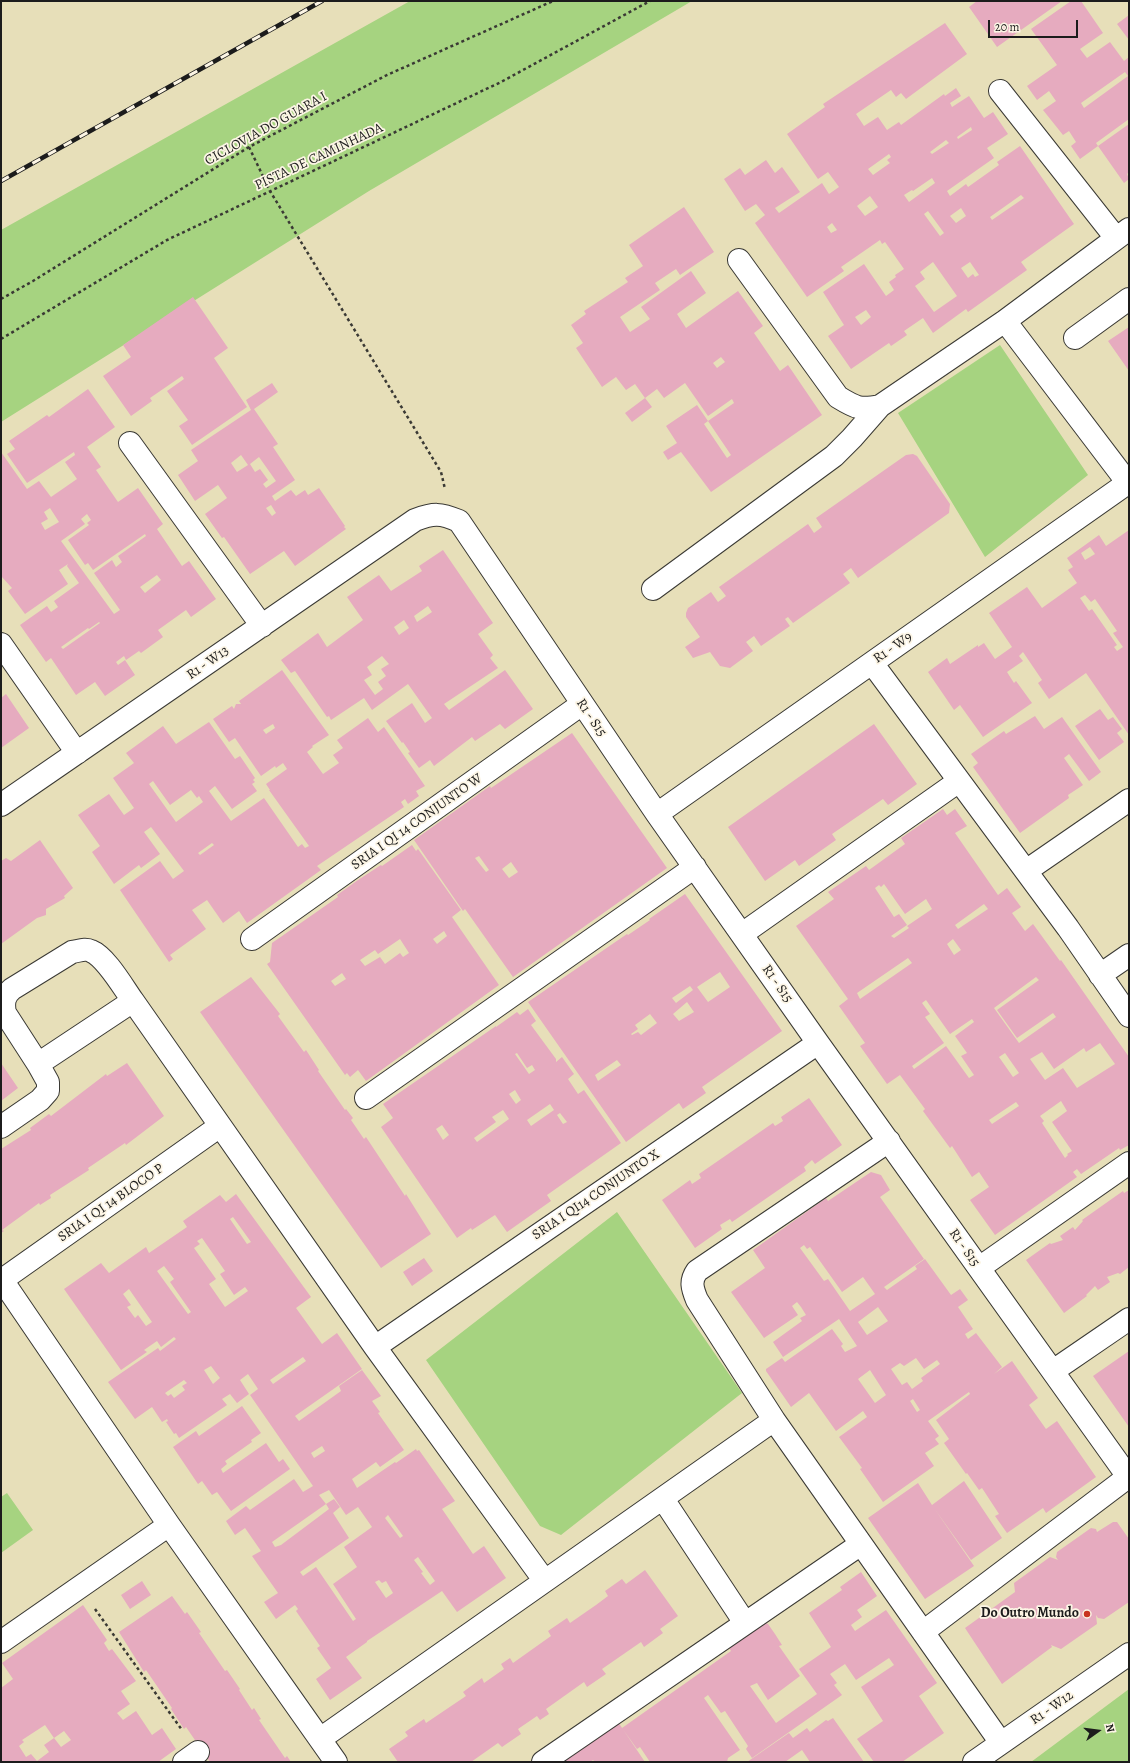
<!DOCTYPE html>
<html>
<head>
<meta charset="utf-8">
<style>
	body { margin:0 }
	#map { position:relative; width:1130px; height:1763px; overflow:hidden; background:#e7dfb9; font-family:Alegreya,serif }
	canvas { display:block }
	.frame { position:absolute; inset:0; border:2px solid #1c1c1c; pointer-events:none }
	.north { position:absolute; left:1078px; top:1711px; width:40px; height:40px; -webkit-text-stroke:3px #fcf5e5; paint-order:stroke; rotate:76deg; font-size:11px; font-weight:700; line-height:16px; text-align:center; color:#1c1c1c }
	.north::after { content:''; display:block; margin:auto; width:14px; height:18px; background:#1c1c1c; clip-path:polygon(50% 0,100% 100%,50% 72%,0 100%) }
	.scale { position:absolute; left:988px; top:20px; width:90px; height:18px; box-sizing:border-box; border:2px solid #1c1c1c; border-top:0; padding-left:5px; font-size:12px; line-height:14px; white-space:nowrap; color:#1c1c1c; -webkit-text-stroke:3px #fcf5e5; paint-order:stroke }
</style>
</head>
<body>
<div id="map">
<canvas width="1130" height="1763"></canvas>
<div class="frame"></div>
<div class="north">N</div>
<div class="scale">20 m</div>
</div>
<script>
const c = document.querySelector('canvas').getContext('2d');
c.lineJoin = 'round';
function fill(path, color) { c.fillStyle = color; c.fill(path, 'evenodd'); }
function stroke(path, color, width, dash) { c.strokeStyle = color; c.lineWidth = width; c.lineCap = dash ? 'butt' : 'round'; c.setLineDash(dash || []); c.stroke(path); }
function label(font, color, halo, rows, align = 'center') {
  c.font = font + ' Alegreya,serif'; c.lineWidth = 3.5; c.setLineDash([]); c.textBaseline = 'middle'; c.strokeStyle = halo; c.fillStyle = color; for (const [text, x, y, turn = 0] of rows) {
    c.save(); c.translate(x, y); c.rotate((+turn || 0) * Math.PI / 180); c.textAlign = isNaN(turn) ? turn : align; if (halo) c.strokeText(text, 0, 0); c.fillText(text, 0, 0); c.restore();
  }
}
fill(new Path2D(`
	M410,1H692L369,191L1,422V230Z
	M1000,345L1088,475L985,557L898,413Z
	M617,1212L742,1393L561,1535L540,1526L426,1360Z
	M7,1493L33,1530L1,1553V1497Z
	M1129,1689V1762H1031Z`), '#a6d380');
fill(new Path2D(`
	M977,1H1062L997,47L969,7Z
	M1071,1H1081L1103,33L1080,49L1087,58L1110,42L1124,61L1129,57V119L1096,143L1098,146L1080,159L1071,146L1076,142L1069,131L1063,135L1043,110L1056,101L1049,91L1037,100L1027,86L1057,65L1031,29ZM1125,72L1128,76L1084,108L1081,103Z
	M1129,15V40L1117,24Z
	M945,23L967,54L906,99L901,93L896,97L891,90L856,114L864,126L878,117L887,130L899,122L901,125L944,94L945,96L956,88L961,96L950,103L952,107L969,96L984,118L993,112L1008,134L987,148L994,158L947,191L950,196L966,184L968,187L999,165L997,162L1020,146L1074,224L1021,262L1027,270L968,312L966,309L933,333L923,318L904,331L907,335L891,346L889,343L851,369L828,336L844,325L823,292L864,264L886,296L894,290L889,282L896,277L895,275L904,269L885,242L882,244L880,240L841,267L844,271L807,297L755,223L765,215L756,204L745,211L724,179L740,168L745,175L766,160L775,173L782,167L800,192L775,208L779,213L822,183L829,194L839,187L828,172L818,179L787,134L825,107L823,104ZM971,127L972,130L958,139L957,137ZM946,140L949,143L932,154L930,152ZM889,154L891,157L887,160L890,163L873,175L868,169ZM932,178L935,183L909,202L904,195L912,190L913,191ZM1021,195L1024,198L992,220L990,217ZM870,196L878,207L865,216L857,206ZM961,208L966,216L956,223L950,216ZM928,211L944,233L940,236L924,214ZM832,223L837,230L831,233L827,227ZM933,262L957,296L934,312L915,286L925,279L920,272ZM970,262L979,275L975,277L973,274L968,278L961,268ZM866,310L871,317L861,325L855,317Z
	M1129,124V172L1127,174L1129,179L1124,183L1098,146Z
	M684,207L714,252L680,275L676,269L655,283L660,290L620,317L630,332L650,319L641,307L691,271L706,293L677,314L686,328L738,291L763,326L754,333L780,371L788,365L822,415L711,492L681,452L668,460L663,452L677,443L666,426L697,405L708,421L734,403L732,399L708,416L685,383L664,398L657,389L645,398L635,384L626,390L616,377L602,387L576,348L583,343L571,325L586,314L584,311L628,282L625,278L643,266L629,245ZM721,357L725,362L717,368L713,363ZM708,421L731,455L727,458L704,424Z
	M193,297L228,348L214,358L247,407L192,445L179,426L188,420L167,391L184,379L182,376L150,398L152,401L131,416L103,376L131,357L123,345Z
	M1129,327V371L1108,341Z
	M272,383L278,392L254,409L278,444L273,447L295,480L272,496L275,501L291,490L296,496L305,490L308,495L319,488L345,526L344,527L346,529L295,566L284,551L250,574L224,537L222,538L205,514L227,498L218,485L195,501L178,475L198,461L191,450L251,410L246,400ZM241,455L248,465L237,472L231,463ZM259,457L276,481L266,488L263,484L268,480L260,469L255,472L250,464ZM271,505L276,513L272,516L266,508Z
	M88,389L115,427L87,447L101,467L96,470L118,502L138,488L163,524L157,529L182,566L189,561L216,599L191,617L186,610L158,630L163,637L141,653L139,651L126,660L124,656L116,662L118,665L125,660L135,675L105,696L95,682L76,695L51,658L46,662L20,625L47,606L51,612L58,607L54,601L79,583L67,566L68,564L59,570L68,584L25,614L8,591L12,588L1,576V452L27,489L39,481L51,497L77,479L65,462L75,455L74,452L27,483L7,454L15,449L9,441L47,415L49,417ZM50,508L59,522L45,530L41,523L48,519L44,512ZM87,514L91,520L87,523L89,525L68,540L85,565L88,563L93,570L145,534L146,536L118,556L122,562L116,567L112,560L94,573L120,610L114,614L61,541L85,524L81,519ZM157,575L161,580L145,593L140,587ZM99,622L100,623L63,649L61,647L88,628L89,629Z
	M645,398L652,407L632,422L625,413Z
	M913,454L917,456L950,504L949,513L858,578L851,568L843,574L850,583L793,623L788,617L785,619L790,626L761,646L754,636L746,642L753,651L730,668L720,666L710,652L693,658L685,647L700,637L686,617V613L688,608L711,592L718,602L726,596L719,587L808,524L814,533L822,527L816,518L906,455Z
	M1129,530V735L1086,673L1049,699L1038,683L1042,680L1023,652L1019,656L1023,661L1007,672L1014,683L1016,681L1032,703L983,737L960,705L954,710L928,672L947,658L950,664L978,645V647L984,643L995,659L1012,647L989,613L1027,587L1042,608L1077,583L1068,570L1073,567L1067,558L1099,535L1106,546ZM1090,547L1095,554L1085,560L1081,553ZM1085,595L1091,602L1095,599L1117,631L1113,633L1123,647L1117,651L1114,647L1117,645L1092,609L1089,611L1080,598Z
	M443,550L493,623L478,634L493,655L490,658L498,668L444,704L449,710L505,670L533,709L505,729L500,724L475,741L472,737L434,766L430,760L419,768L408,753L410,752L403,742L402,743L386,721L412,703L425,723L432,718L408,684L372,710L364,698L331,720L329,716L327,717L295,671L291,673L281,660L318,633L327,647L363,620L347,597L379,575L391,591L422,571L419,566ZM428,606L432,612L417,622L414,616ZM404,620L409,628L399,635L394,627ZM382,656L389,664L381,669L386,676L378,682L383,689L375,695L364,680L372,675L367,667Z
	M282,670L329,735L312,746L313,747L307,752L323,774L339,763L333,755L343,748L337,740L368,718L378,732L384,727L425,786L416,791L419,796L408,804L405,799L401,802L404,807L317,866L321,870L247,923L239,911L223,923L207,900L192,910L206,929L170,955L173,959L169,962L120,890L160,861L173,879L184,871L151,827L144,832L160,854L141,868L139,865L114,884L92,852L100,846L78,815L109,794L124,815L134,808L113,778L134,763L126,753L163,726L176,744L209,722L235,759L240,756L255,778L253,780L255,782L252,784L257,791L232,809L215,786L209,791L231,821L264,798L298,847L302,844L305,848L309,846L269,790H270L266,784L287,769L283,763L276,768L275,766L261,776L235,738L229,742L213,719L232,706L234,709L236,704H241L239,701ZM273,724L275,728L266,734L263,730ZM153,781L170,805L191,790L197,798L199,796L203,802L176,822L149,784ZM212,843L214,845L200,855L198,853Z
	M6,694L29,728L1,748V698Z
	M1100,709L1108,720L1113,717L1122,729L1117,733L1124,742L1099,760L1075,726Z
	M1035,716L1044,729L1062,717L1101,772L1089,781L1069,754L1064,758L1083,785L1068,795L1069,798L1020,833L973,767L978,763L971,754L1004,731L1006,734Z
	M874,724L917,784L888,805L883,799L832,834L836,840L799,866L795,860L765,881L728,827Z
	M572,733L667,868L513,977L465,909L463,911L414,840L490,786L491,788ZM479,856L489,870L486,872L475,858ZM511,862L518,872L509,878L502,869Z
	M943,809L947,815L955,809L967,826L955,833L998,895L1007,888L1021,907L1012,913L1025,931L1033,924L1060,961L1061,960L1129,1057V1145L1120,1150L1119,1148L1081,1174L1077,1169L1073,1172L1077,1177L995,1235L970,1200L989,1187L979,1172L972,1177L952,1146L950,1148L923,1111L925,1109L900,1075L887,1084L860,1046L865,1043L839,1006L848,999L796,926L834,899L828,892L866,866L869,870L905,844L901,838ZM884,884L905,914L926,899L932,909L907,926L909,928L894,938L891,936L907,925L899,914L894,917L875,888L879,885L881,887ZM984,904L988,909L958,929L955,925ZM953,939L961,950L954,955L947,944ZM908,958L912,963L860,999L857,993ZM1036,977L1039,980L997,1010L1017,1038L1053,1013L1056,1017L1019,1043L994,1008ZM926,1000L950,1034L972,1019L974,1022L955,1036L967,1053L961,1056L974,1075L969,1078L946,1046L914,1069L912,1066L944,1043L925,1017L930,1014L922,1003ZM1100,1043L1115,1064L1077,1088L1063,1068L1045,1080L1030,1059L1042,1052L1054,1069L1084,1048L1086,1052ZM1005,1053L1019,1073L1013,1077L999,1057ZM1061,1101L1067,1111L1052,1122L1072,1151L1067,1154L1068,1155L1065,1158L1042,1123L1044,1121L1040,1116ZM1016,1102L1019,1106L992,1124L989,1120Z
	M40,840L73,888L64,896L65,898L46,909V915L37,918L1,944V861L6,858L11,861Z
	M412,845L416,851L418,849L461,910L452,917L499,985L366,1081L358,1070L350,1077L347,1073L345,1075L267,964L270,962L272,943L338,897L337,895L358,880L381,865L382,866ZM444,931L447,936L437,944L433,939ZM400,939L409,953L403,957L400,953L385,964L380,957L365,966L360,960L375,950L378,954ZM342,973L346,979L335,986L331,981Z
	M685,894L782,1031L702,1087L706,1093L683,1109L679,1103L626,1142L528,1002L627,934L628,935L650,920L649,919ZM720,972L730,987L708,1002L697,987ZM690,986L693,990L676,1003L672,998ZM687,1002L694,1012L679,1021L673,1014ZM650,1014L657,1023L641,1035L638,1032L632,1035L631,1034L638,1029L635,1025ZM617,1060L621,1065L598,1081L595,1075Z
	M251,977L280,1014L278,1016L304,1052L306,1050L319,1070L318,1071L345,1110L346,1109L353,1118L351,1120L364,1139L366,1137L405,1196L406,1194L431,1234L381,1268L200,1012Z
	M528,1009L536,1021L531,1025L556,1059V1062L562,1057L574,1074L568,1079L578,1094L584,1090L621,1143L547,1195L551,1201L507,1232L495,1215L472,1230L471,1228L457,1238L381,1127L393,1118L383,1104L496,1026V1027L517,1012L520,1015ZM517,1053L527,1068L532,1065L535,1070L529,1074L515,1054ZM515,1090L521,1100L516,1104L509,1094ZM550,1104L554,1110L531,1126L527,1120ZM503,1110L509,1119L477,1142L474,1138L496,1122L492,1117ZM560,1113L567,1122L563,1124L557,1115ZM442,1125L449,1135L443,1140L436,1129Z
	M1,1063L18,1088L1,1101Z
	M127,1063L164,1116L126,1145L125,1143L88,1168L89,1170L50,1195L51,1198L40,1205L39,1203L2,1230L4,1231L1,1233V1149L31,1130L30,1128L49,1114L51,1116L106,1074L107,1076Z
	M809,1098L842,1145L815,1164L812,1160L804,1167L806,1171L732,1222L730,1219L720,1225L722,1229L695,1248L662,1200L690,1180L692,1184L701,1178L699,1174L773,1123L775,1126L783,1121L781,1117Z
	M871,1172L881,1175L890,1190L880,1197L924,1259L884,1287L887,1290L917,1269L915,1266L925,1259L951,1295L960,1289L968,1300L958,1307L973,1329L965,1334L968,1339L976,1333L1002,1367L994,1374L1012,1361L1038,1398L1029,1405L1046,1429L1057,1421L1096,1477L1046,1513L1043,1508L1007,1533L995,1516L999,1514L982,1488L979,1490L967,1473L966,1474L944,1443L949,1439L936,1420L970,1394L969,1392L928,1421L939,1436L935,1439L939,1444L925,1453L934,1466L883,1502L860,1469L862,1468L839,1437L867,1417L863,1411L836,1431L809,1393L791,1407L766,1371V1369L782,1358L785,1362L832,1329L843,1344L841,1346L845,1352L857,1346L839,1319L783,1357L773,1342L802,1321L800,1318L806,1315L801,1307L797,1302L792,1306L798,1315L764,1338L731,1292L765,1268L753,1250L826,1198L828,1201ZM804,1245L807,1249L810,1247L842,1292L863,1277L875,1294L850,1311L828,1279L824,1281L800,1248ZM878,1307L888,1321L867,1335L858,1322ZM916,1358L924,1369L937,1360L940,1364L921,1378L923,1381L912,1389L907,1382L902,1385L891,1369L900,1363L904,1366ZM870,1370L886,1395L875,1403L858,1379ZM913,1399L920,1410L917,1412L910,1401Z
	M1129,1190V1267L1120,1274L1118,1273L1107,1277L1110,1282L1098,1290L1095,1286L1086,1295L1087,1296L1064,1313L1026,1260L1050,1243L1051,1244L1063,1240L1060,1236L1073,1227L1075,1230L1083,1221L1082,1220L1123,1191L1124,1193Z
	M236,1194L311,1297L296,1308L322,1344L337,1333L362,1369L295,1416L299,1421L341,1391L339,1386L362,1370L381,1396L372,1401L380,1412L378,1413L404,1450L380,1467L376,1462L352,1479L357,1488L395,1462L396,1463L416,1449L417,1451L419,1450L455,1501L442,1509L473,1554L484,1546L506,1578L457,1612L442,1591L367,1641V1642L346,1657L362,1678L330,1700L316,1679L331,1668L317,1648L320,1646L296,1611L298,1609L295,1605L276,1619L264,1602L278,1593L252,1556L261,1551L245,1528L235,1535L226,1521L246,1506L250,1510L294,1479L303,1492L313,1486L250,1395L258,1389L248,1374L240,1380L249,1394L237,1403L230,1394L222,1399L227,1405L179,1438L176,1433L174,1434L166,1422L168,1421L167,1419L162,1422L152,1407L135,1419L108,1382L158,1348L160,1351L176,1339L174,1337L161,1347L157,1341L144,1350L147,1352L121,1370L64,1289L101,1263L109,1273L146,1247L149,1253L187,1227L183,1221L220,1195L226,1202ZM233,1217L251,1242L247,1244L230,1219ZM202,1238L225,1271L220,1274L234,1295L245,1287L248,1291L225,1307L209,1284L216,1279L194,1248L200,1244L197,1241ZM164,1266L174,1279L170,1282L191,1312L188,1314L157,1271ZM129,1289L152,1322L146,1326L138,1315L135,1318L127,1307L131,1305L123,1294ZM303,1357L306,1361L273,1384L270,1380ZM211,1366L220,1378L213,1384L204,1370ZM184,1380L187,1383L182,1386L185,1390L174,1398L171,1394L168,1396L165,1393ZM322,1446L325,1451L314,1458L311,1453ZM329,1490L346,1515L358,1507L372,1527L344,1547L357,1567L333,1584L356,1619L353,1621L316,1567L303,1576L300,1572L349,1538L333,1513L340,1507L334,1499L326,1504L329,1509L281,1545L275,1547L272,1542L326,1504L319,1495ZM388,1515L403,1536L400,1538L385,1518ZM418,1557L435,1581L430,1585L421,1573L423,1572L414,1560ZM379,1580L382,1583L386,1581L393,1593L386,1598L375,1582Z
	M424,1258L433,1271L412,1286L403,1272Z
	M1129,1351V1427L1093,1376Z
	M242,1406L261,1433L251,1440L252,1442L225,1461L227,1464L221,1469L223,1473L266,1443L279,1462L283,1459L290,1469L231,1511L217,1492L212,1495L202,1481L198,1484L173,1447L196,1431L199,1436Z
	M964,1481L1002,1538L971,1560L934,1508L974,1566L925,1599L868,1518L918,1483L932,1505Z
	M1113,1522H1117L1129,1539V1602L1104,1619L1098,1618L1096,1615L1097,1624L1061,1649L1051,1645L1052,1647L1002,1684L965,1628L1015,1592L1014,1583L1050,1557L1058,1560L1056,1557L1057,1552L1091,1528L1096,1529L1097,1532Z
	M645,1570L678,1616L660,1629L663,1633L644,1647L641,1642L602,1669L606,1674L587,1687L584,1682L546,1709L549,1714L540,1720L537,1716L518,1729L521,1734L502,1747L498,1743L471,1762H398L389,1749L408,1736L405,1732L424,1719L426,1723L466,1696L463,1692L482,1678L484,1683L504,1669L501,1664L510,1658L513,1663L551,1636L548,1631L567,1618L570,1623L596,1605L608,1596L605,1591L622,1579L626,1584Z
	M861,1572L877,1596L857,1610L862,1617L851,1625L855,1631L886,1610L937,1683L919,1696L944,1733L902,1762H874L857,1739L883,1721L861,1687L894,1665L889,1658L856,1680L845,1664L830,1674L837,1683L834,1685L842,1695L752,1758L746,1749L748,1746L725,1711L721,1713L708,1695L704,1698L740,1750L728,1758L727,1762H650L640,1747L637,1749L622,1728L731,1651L728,1646L763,1622L768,1624L775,1634L782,1645L779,1646L800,1676L768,1700L757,1683L750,1686L776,1723L817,1694L799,1669L831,1647L809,1613L842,1590L840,1587Z
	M142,1581L151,1595L130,1609L121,1595Z
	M172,1596L185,1614L187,1612L201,1632L199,1633L225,1671L227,1670L240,1689L239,1690L252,1710L254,1708L261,1719L259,1720L285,1758L287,1756L291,1762H210L186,1727L184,1729L171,1709L172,1708L146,1670L144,1672L119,1632Z
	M83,1605L107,1640L104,1643L109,1651L112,1649L136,1681L121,1691L130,1704L117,1713L123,1720L136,1711L152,1735L162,1728L176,1749L158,1762H1V1688L13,1679L2,1663ZM45,1725L54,1738L44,1745L49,1752L37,1761L31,1754L26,1757L19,1746L24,1742L22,1740ZM64,1731L71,1740L61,1747L54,1738Z
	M833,1718L864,1762H810L802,1750L785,1762H747L789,1733L793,1738L807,1728L810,1732L826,1720L828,1721Z
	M618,1722L645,1762H595L593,1760L590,1762H561Z`), '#e6abbf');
const minor = new Path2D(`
	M1000,91L1116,238
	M739,260L838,397C856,408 860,410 880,406L1005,321L1129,229
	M1005,321L1128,483
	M1075,338L1129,299
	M130,443L262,626
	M653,589L834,456L852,438L880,406
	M1,644L77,753
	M872,663L1068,928L1129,1016
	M1,805L415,520C434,513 440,513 459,521L657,814L818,1043L1129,1478
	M657,814L1129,482
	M1026,871L1129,800
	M742,934L959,781
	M252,939L582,704
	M1100,975L1129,955
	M133,1001L38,1064L5,1013C3,1003 4,996 12,989L72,952C79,951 85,948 91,951C106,957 123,987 133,1001L375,1347L544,1580
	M366,1098L695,867
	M1,1127L40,1100L48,1091V1082L38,1064
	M979,1268L1129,1163
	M2,1280L220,1126
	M1,1281L2,1280L169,1525L336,1762
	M375,1347L818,1043
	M1053,1371L1129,1319
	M774,1420L697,1300C692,1288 690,1281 697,1271L889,1141
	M663,1499L745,1623
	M923,1632L1128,1477
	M1,1642L169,1525
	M320,1739L774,1420L1001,1743
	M184,1762L198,1752
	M543,1762L861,1544
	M974,1762L1129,1654`);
stroke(minor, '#3a3934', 24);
stroke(new Path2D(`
	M249,147L270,191L441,472L445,489
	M1,299L33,281L249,147L387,75L553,1
	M1,339L167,240L501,82L650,1
	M95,1609L182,1730`), '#3a3934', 2.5, [3, 3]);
stroke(minor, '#fff', 22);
const rail = new Path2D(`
	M1,181L322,1`);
stroke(rail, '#1c1c1c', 4.5);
stroke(rail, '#fcf5e5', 3, [9]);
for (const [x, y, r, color] of [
	[1087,1614,4,"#c8321e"]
]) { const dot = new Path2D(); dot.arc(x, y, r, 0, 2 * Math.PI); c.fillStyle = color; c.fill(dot); stroke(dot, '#fcf5e5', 1.5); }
label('14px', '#1c1c1c', '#fcf5e5', [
	["CICLOVIA DO GUARA I",266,129,-29],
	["PISTA DE CAMINHADA",319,157,-25],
	["R1 - W9",893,648,-35],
	["R1 - W13",208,663,-35],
	["R1 - S15",591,718,56],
	["SRIA I QI 14 CONJUNTO W",417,822,-35],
	["R1 - S15",777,984,55],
	["SRIA I QI14 CONJUNTO X",596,1195,-34],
	["SRIA I QI 14 BLOCO P",111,1203,-35],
	["R1 - S15",964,1248,55],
	["R1 - W12",1052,1708,-35]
]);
label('bold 14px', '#1c1c1c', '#fcf5e5', [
	["Do Outro Mundo",1079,1614]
], 'right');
</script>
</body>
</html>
